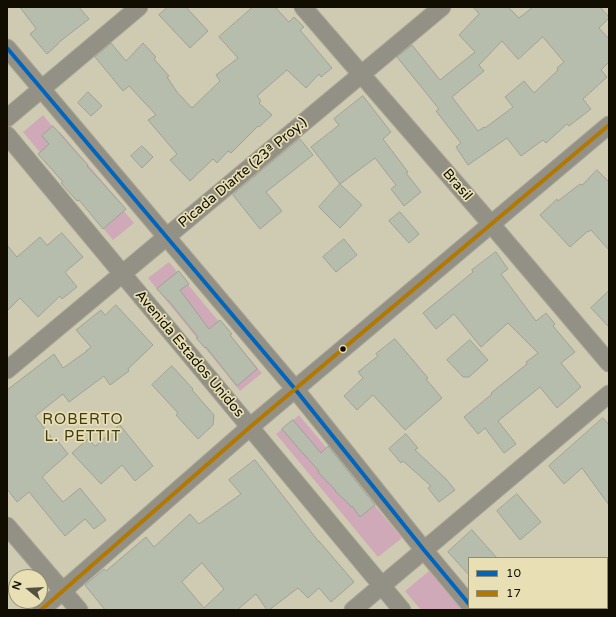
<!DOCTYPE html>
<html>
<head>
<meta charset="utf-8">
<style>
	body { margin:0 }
	#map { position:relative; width:616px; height:617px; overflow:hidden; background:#cfcbb3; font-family:"Varela Round",sans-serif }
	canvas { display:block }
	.frame { position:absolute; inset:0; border:8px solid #110e01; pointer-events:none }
	.legend { position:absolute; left:468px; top:557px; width:140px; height:52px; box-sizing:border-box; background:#e8e0b4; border:1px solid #928c6c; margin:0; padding:5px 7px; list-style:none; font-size:12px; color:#110e01 }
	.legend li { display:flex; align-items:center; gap:8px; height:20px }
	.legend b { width:20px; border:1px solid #928c6c }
	.north { position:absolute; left:8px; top:569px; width:40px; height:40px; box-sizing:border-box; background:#e8e0b4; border:1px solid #928c6c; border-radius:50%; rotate:288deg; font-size:11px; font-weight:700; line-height:16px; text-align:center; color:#110e01 }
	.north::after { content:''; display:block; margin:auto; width:14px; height:18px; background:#54503f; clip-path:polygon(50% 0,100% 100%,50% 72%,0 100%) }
</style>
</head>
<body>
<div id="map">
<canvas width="616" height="617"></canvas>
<div class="frame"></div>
<ul class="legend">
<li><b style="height:5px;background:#0065bd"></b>10</li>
<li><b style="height:5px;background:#b27800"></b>17</li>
</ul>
<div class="north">N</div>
</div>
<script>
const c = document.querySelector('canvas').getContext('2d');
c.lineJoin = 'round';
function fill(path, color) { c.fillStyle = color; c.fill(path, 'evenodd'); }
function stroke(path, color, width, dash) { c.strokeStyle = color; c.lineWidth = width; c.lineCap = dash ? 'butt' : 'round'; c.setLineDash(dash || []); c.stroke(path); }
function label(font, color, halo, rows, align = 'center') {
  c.font = font + ' "Varela Round",sans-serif'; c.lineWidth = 3.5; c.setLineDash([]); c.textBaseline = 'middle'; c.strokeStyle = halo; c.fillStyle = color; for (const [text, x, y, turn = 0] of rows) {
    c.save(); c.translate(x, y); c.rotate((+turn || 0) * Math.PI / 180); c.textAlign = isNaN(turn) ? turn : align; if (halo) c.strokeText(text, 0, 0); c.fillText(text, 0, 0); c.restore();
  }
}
fill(new Path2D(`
	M43,115L58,133L60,132L121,203L119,205L134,223L113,240L23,132Z
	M169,262L262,373L240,391L148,278Z
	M299,415L402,538L378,557L276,434Z
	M429,571L462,610H421L405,591Z`), '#d0a9b8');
const building = new Path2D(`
	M20,7H79L89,19L58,43V44L47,54L30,34L36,29Z
	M168,7H186L208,31L190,48L159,15Z
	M253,7H275L289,22L294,17L304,27L300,30L332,68L321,77L319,74L306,88L287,70L257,96L261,101L259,103L272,115L259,127L258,126L231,153L228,151L217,163L213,159L190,181L170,160L177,154L148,120L156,115L129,86L123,91L95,57L111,43L126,61L143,43L156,57L154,59L169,76L167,77L177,92L192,108L220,81L216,75L238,58L219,37Z
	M473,7H508L519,18L533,7H600L609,17V18L599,28L609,39V62L601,70L607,77L583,99L591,109L569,126L567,124L546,143L543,140L521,156L507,138L468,165L456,147L461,143L436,111L439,109L397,57L412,45L440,80L475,52L459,35L479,14ZM543,37L564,62L557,68L558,70L534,93L524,81L505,97L513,107L485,128L484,127L478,131L452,97L484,71L479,65L502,41L518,59Z
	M88,92L102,106L91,116L78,103Z
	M363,96L391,132L383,139L408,172L406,173L421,192L404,206L391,189L396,185L375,158L340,184L311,147L339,125L334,119Z
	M53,126L76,152L88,165L87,166L126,209L103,229L79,200L77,201L61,183L63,182L38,154L49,144L42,136Z
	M300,139L313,155L266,192L282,211L260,229L233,195Z
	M142,146L153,157L142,168L131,156Z
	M597,170L609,182V250L591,230L588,232V231L570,247L540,215L557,199L558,201L580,184L582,185Z
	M340,184L362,205L340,228L319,207Z
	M400,212L419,234L409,243L389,221Z
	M62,233L83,257L65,272L77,287L62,299L60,296L38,317L20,298L7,311V245L17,257L40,237L47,245Z
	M344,239L357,255L336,272L323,257Z
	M496,252L508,269L501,274L536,321L546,313L555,324L553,326L575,352L561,363L581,387L557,408L540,387L498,421L516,444L504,453L485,428L478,434L464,417L492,394L491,393L527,364L526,362L538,353L508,323L481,347L454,314L436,329L423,313L473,272L472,270Z
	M179,271L189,284L180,290L209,329L220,320L232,334L230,335L257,369L237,386L206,347L205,348L196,338L198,337L168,300V301L157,289Z
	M609,291V327L591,308Z
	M116,305L153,345L128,369L129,371L110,385L104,376L69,402L63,394L35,416L55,442L57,440L68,454L42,477L63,502L80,488L106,520L94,529L85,519L65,536L29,492L17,502L7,489V390L54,354L63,368L87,351H86L91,347L76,330L101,310L105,315Z
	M395,339L428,378L426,379L442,398L405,430L373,395L357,410L344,396L363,378L358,372L378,356L376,354Z
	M470,340L488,360L469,377H463L447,360Z
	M172,366L193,389L192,390L214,415L213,425L198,439L176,415L178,413L152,385Z
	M603,418L609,425V505L582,468L564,484L549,466Z
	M293,420L321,453L328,446L375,505L360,517L352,506L351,507L347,502L335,491H336L318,472L319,471L300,450L282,429Z
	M120,425L153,466L135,481L122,465L101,484L72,453L88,439L95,446Z
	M406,434L418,448L415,450L446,479L455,490L439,502L428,488L431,486L403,461L401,463L389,449Z
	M255,460L319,542V541L354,582L331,602L319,588L308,598L298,588L269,610H267L256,594L237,610H105L85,585L104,569L106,571L146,537L154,547L190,514L199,524L241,494L229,480ZM202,563L224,589L204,608L182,582Z
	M517,494L541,522L520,540L497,511Z
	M472,530L497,558H469V575L448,552Z`);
fill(building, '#b6bdad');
stroke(building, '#9ea394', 1);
const minor = new Path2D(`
	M303,7L491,224L609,363
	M7,48L295,389L424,550L469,604
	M7,118L139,7
	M7,135L402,610
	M7,370L442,7
	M7,526L79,610
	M41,610L250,427L609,125
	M353,610L609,394`);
stroke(minor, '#aaa795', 19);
stroke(minor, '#939085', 17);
stroke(new Path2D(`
	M7,48L295,389L424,550L469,604`), '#0065bd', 4);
stroke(new Path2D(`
	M41,610L250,427L609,125`), '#b27800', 4);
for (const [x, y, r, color] of [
	[343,349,3.5,"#110e01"]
]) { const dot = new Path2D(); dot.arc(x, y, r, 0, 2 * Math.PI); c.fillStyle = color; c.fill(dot); stroke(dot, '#e8e0b4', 1.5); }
label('14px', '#110e01', '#e8e0b4', [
	["Picada Diarte (23ª Proy.)",243,173,-40],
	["Brasil",457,185,49],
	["Avenida Estados Unidos",189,354,50]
]);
c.letterSpacing = '1px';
label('15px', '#413910', '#e8e0b4', [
	["ROBERTO",83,420],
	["L. PETTIT",83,437]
]);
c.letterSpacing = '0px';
</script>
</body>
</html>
